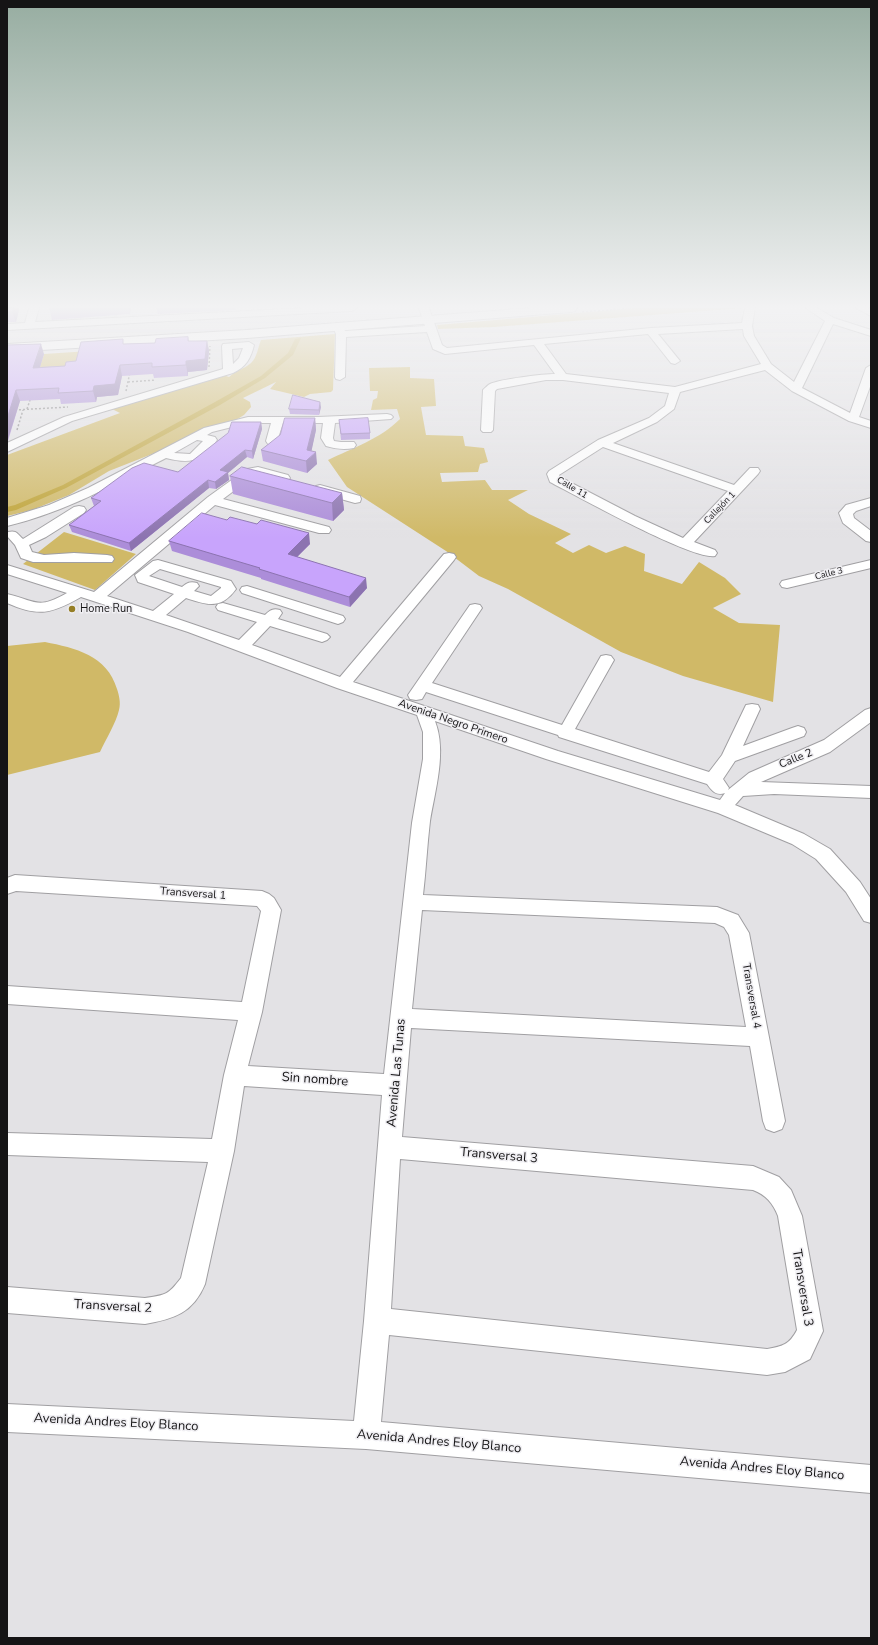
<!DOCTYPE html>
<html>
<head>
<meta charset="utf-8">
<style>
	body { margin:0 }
	#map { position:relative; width:878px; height:1645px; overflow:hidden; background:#e3e2e5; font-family:"Nunito Sans",sans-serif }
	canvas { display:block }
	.frame { position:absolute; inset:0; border:8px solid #151415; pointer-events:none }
</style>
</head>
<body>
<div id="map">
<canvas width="878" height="1645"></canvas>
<div class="frame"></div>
</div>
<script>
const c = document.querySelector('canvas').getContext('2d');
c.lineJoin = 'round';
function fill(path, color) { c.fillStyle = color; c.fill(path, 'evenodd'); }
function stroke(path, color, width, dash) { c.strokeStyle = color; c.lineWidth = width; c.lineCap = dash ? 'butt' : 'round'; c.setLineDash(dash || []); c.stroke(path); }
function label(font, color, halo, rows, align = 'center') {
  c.font = font + ' "Nunito Sans",sans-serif'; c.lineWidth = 3; c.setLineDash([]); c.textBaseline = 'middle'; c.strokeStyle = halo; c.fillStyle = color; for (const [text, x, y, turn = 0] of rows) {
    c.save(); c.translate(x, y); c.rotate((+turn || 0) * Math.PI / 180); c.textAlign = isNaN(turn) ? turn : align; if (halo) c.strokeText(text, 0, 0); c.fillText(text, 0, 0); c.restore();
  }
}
fill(new Path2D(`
	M635,308H745L494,327L438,329L437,325Z
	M335,334L333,390L331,392L310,394L304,397L270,389L276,382L243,398L250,402L251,407L244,415L231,423L109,471L69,495L32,510L7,516V455L120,413L110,408L223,375L229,377C235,371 244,369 251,363C257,358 258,347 261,340Z
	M134,348L131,366L7,374L39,368L44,354Z
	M410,367V378L434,379L436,406L421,407L426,435L463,436L465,446L484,448L488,462L480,464L478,472L440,473L442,482L485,480L492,490H528L508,500L529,514L571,534L555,543L573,553L589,545L606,553L625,546L645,554L644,571L682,584L699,562L725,578L741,594L713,608L739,623L780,625L773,702L683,676L621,652L508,589L479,576L446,551L347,487L328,460C353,448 380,439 400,419L397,409L371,410L373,400L377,398L378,391H370L369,368Z
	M64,532L136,554L95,590L23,564Z
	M45,642C75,648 107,655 117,689C119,695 121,703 119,710C116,723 106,739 100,752L7,775V646Z`), '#d0b967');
fill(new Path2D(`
	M301,338L293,355L265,378L220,405L66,488L16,510L7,512V507L15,505L63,485L215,402L261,376L288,353L295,339Z`), '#bfa336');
const minor = new Path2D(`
	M29,308H39L35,322L305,308H357L352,311L7,330V324L25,323Z
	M419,308H429L442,345L447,348L651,328L742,323L745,308H755L752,326L754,336L771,364L794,382L825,321L806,308H817L834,318L871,330V336L833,324L802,388L850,413L866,368L871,365V384L859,417L871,421V428L849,421L792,391L765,370L680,392L674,409L657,422L613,443L734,485L750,468H758L760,471L758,474L694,542L715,550L717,553L715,556C694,561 575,495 550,482L547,474L549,471L598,440L649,418L665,406L669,393L563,380H546L497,389L495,391L493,430L491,432H483L481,430L483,390C485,388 488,385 490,384C500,379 544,374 555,374L534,345L445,354L433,349L427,332L346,337L345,377L340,380L336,379L335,377L336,334L333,327L334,325H342L345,331L425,326ZM743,329L744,336L761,364L675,387L566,374L544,344L648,334L671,363L675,364L680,361L658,334ZM603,447L728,491L683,538L635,516L560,477L559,475Z
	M856,308H868L871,309V316Z
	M249,342L254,345C251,358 246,367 233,373L72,421L7,452V443L64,417L223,369L222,346L223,344ZM243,348L239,358L233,364L232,349Z
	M387,414L391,415L393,417L391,419L335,423L333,438L334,441L341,442H354L356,445L354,448C344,450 336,449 326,446L321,438L323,423H283L276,444H268L266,441L271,423H248L212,432L207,435L215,437L217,440C202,462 190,464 166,458C113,485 65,512 7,526V518L49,505L88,488L204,428L248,417H318ZM197,440L203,441L190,454L174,453Z
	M258,467L288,475L290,478L288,481L284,482L255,475L223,499L329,527L331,530L329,533H319L215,505L107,596L153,611L174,594L138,582L135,575L153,561L158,560L231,581L236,589C221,610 207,605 186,598L166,615L239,640L257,622L218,610L216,607L218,604L223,603L265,615C270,610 273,608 280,610L282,613L278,619L327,634L330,637L327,640L322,642L270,626L252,645L340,677L444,554L449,553L454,554L456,557L454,560L353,682L558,751L720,800L725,793C716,796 712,791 707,784L559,737L558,735L426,692L422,699L416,700L410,699L408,695L470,605L475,604L480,605L482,608L432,683L562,725L601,656L606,655L611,656L614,660L575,729L709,772L722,755L746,705L752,704L758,705L760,709L743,746L792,728L798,726L804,728L806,732L804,736L735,761L723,779L729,788L728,790L749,773L824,740L865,710L871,708V722L830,752L761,782L871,786V798L774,794L743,796L735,805L804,834L830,849L860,882L871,899V923L864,921L846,892L816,859L792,844L718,813L546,759L435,721C447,752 435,790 430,821C427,846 426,870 423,895L717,907L738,915L749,933L785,1121L782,1129L774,1132L766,1129L763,1121L750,1046L411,1028L402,1137L753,1166L779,1177L791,1190L802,1216L823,1331L810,1359L785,1372L767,1375L389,1335L381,1422L871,1465V1493L366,1449L7,1432V1404L354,1421L364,1321L382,1095L244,1086L234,1151L205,1284C193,1313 174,1319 145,1324L7,1313V1287L145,1298C166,1295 168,1295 181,1278L208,1162L7,1155V1133L212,1139L224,1075L238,1020L7,1004V986L242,1002L261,911L257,906L16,891L7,894V878L15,875L262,891L269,894L274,898L281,910L262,1012L248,1066L384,1074L412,823L423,759V732L417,715L337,688L188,632L81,597C51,614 39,617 7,603V594C37,601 37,610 67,593L7,574V565L94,592L208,497L247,469ZM160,569L221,587V588L211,596L194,591L199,586L197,583C190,581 187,583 182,587L149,576ZM422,910L715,923L724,927L729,935L746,1027L412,1009ZM400,1159L753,1190C766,1195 773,1203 778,1216L797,1330C789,1345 783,1346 767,1349L391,1309Z
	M320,485L360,496L361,499L360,502L355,503L316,492L314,489L316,486Z
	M871,498V506L856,511L853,514L854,518L871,531V542L866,541L843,523L839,513L846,505Z
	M79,506L84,507L86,510L84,513L46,537L29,545L32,552L44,555L74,553L107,555L112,556L114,559L112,562H33L21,558L15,545L7,536L8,532C17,530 17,534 23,539L74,507Z
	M871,560V568L787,588L782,587L780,584L782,581Z
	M247,586L343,616L345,619L343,622L338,624L242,593L240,590L242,587Z`);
const major = new Path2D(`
	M531,308H577L575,311L571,312L247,338L7,352V344L247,330Z`);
stroke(minor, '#a09fa2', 2);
stroke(major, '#a09fa2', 2);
stroke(new Path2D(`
	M582,312L631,308
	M209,367L210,346
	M128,382L156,380
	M126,391L130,372
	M27,409L31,397
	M15,410L68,407
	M17,430L23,410`), '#89888a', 1.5, [2, 2]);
fill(minor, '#fff');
fill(major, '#fff');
fill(new Path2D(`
	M7,308L19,310L16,322H7Z
	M49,308H131L130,314L52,320Z
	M156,308H236V310L158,314Z
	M188,337L189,341H207L209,351L207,370L188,372V376L154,378L153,374L122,376L118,395L97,397L96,402L61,404L60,399L20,401L8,441L7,345L44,354L40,367L65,366L76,361L125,344L155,343Z
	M321,407L319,415L290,414L289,409Z
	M315,418L316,430L311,451L317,464L307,473L263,461L261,450Z
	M339,420L370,433V439L341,440Z
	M261,422L262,429L253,459L247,457L228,473L229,480L216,489L209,488L131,551L72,532L69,525L94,506L91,498L178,472Z
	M230,476L342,493L344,510L333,521L233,494Z
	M227,520L310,544L297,557L367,588L350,607L261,579V578L172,551L169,541Z`), '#ac8dd9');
fill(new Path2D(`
	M14,308H19V310L16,322L12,312Z
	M129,308H131L130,314Z
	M207,341L209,351L207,370L188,372V376L186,365V361Z
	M41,344L44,354L36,379L33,368Z
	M120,365L122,376L118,395L97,397L96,402L93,391L94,386Z
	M16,390L20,401L7,442V419Z
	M320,402L321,407L319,415V410Z
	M315,418L316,430L310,458L316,452L317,464L307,473L306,461L307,450Z
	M261,422L262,429L253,459L252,451Z
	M245,450L247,457L228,473L229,480L216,489L215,482L220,470Z
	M208,480L209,488L131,551L129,543Z
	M342,493L344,510L333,521L332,503Z
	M309,533L310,544L290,564L288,554Z
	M366,578L367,588L350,607L349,597Z`), '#8c73b0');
const building = new Path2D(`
	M7,308H14L12,312H7Z
	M188,337V341H207L205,359L186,361V365L152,367V363L120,365L115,384L94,386L93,391L58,393L59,388L16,390L7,419V345L41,344L33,368L65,366L66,362L76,361L81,342L123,339V344L155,343L156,339Z
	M293,395L320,402L319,410L289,409Z
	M285,418H315L307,450L316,452L306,461L261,450L280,435Z
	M368,418L370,433L341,434L339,420Z
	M232,422H261L252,451L245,450L220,470L228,472L215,482L208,480L129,543L69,525L101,501L91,498L132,468L144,463L178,472L228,433Z
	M242,467L342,493L332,503L230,476Z
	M202,513L227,520L230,517L257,524L261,520L309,533L288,554L366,578L349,597L259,569L260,568L169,541Z`);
fill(building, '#c8a4fc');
stroke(building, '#8c73b0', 1);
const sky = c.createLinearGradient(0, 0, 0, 538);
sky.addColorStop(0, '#97ada1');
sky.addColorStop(0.57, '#f2f2f3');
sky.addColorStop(1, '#f2f2f300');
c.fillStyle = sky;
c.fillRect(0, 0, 878, 538);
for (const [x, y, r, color] of [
	[72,609,4,"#957e26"]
]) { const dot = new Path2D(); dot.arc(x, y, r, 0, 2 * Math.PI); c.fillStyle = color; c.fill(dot); stroke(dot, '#f0eff3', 1.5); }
label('9px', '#151415', '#f0eff3', [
	["Calle 11",572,488,31],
	["Callejón 1",720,508,-46],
	["Calle 3",829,574,-14]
]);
label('11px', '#151415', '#f0eff3', [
	["Home Run",80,609]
], 'left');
label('11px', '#151415', '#f0eff3', [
	["Avenida Negro Primero",453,722,19],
	["Calle 2",796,759,-22],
	["Transversal 1",193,894,4],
	["Transversal 4",751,996,80]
]);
label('13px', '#151415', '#f0eff3', [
	["Avenida Las Tunas",397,1073,-85],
	["Sin nombre",315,1080,4],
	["Transversal 3",499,1156,5],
	["Transversal 3",802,1288,81],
	["Transversal 2",113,1307,3],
	["Avenida Andres Eloy Blanco",116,1423,3],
	["Avenida Andres Eloy Blanco",439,1442,5],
	["Avenida Andres Eloy Blanco",762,1469,5]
]);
</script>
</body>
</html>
